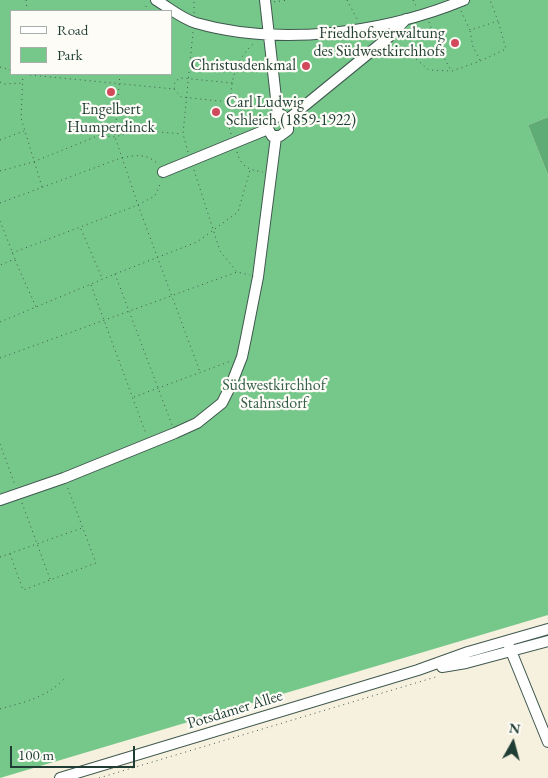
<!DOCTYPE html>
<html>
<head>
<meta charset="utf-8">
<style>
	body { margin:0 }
	#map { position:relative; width:548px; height:778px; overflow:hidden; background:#f6f0de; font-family:"EB Garamond",serif }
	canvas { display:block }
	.legend { position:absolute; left:10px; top:10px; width:162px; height:65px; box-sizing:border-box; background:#fdfcf7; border:1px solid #a4b0a9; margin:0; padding:6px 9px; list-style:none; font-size:15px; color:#1f3d34 }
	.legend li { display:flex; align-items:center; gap:10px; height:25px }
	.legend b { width:25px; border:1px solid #a4b0a9 }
	.north { position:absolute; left:488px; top:718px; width:50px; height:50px; -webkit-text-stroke:4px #fdfcf7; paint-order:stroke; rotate:7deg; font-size:14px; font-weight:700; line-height:20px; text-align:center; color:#1f3d34 }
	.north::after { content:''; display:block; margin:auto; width:18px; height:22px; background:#1f3d34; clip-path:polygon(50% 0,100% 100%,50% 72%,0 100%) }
	.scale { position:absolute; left:10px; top:746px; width:125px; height:22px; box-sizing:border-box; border:2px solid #1f3d34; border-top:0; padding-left:6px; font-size:15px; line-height:18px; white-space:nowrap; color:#1f3d34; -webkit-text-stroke:4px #fdfcf7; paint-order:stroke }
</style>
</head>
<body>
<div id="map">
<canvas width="548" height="778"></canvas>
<ul class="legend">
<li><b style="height:6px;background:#fff"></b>Road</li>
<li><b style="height:14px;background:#76c88a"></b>Park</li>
</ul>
<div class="north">N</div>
<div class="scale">100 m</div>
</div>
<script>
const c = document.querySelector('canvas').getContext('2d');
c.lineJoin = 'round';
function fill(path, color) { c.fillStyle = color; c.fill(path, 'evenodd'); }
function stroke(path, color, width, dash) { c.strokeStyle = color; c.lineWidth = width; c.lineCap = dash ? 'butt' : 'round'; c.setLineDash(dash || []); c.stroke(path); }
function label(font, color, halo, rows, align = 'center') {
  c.font = font + ' "EB Garamond",serif'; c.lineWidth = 4.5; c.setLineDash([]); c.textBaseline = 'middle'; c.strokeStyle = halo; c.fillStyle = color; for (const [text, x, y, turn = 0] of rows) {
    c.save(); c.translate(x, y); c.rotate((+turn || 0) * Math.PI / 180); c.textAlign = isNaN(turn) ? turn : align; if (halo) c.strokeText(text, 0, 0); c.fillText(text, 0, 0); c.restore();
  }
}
fill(new Path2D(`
	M0,0H548V117L528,125L548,175V615L0,778ZM11,11H171V74H11Z`), '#76c88a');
fill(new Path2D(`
	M548,117V175L528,125Z`), '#60ac76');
const minor = new Path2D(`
	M156,0C168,7 182,19 196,23C280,47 384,33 464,0
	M265,0L278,116
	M282,115L288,123V130L280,136H272L268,129V124L273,118Z
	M287,120L390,36L406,19
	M163,172L268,129
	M0,500L64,478L175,433L197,423L222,403L231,385L242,357L246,338L258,277L276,137
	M509,646L548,742
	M442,667L466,663L548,641
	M60,778L418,670L468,652L548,629`);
stroke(minor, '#3f584e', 12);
stroke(new Path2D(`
	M26,0L27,11
	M347,0L357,19
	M413,0L416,6
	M274,2L288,0
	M143,11L147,5
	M461,11L470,30L498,21L490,0
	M194,13V0
	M429,22L440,51L451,70
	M470,31L473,47L480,60
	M397,43L429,70L452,71L480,61L506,49L498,21
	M190,65L233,70
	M0,67L11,70
	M20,74L174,89L175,81L181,78L233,83
	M23,74L21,118L42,187
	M120,74L115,137L138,205L200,372
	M0,82L4,84L21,83
	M174,89L181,97L229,102
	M231,134L229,127C231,93 228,67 254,43
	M0,140L24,131
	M188,152L183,134L193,32
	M237,152C241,167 249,170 263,172
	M194,170L220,251L237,272
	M0,171L33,162L100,135L115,137L138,130L182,134
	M0,203L121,158C137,155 146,153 158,164
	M0,221L15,259L0,265
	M81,229L102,278
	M12,253L138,205L155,196L161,182
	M15,260L36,307
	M115,274L172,425
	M91,285L146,434
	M0,322L115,274L197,242L238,212L250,170
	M0,358L237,272L250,275
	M134,397L231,361
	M0,444L15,485
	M22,503L50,579
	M10,554L23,590L96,563L67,486
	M0,557L82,528
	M0,709C24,702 46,698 64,679
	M99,778L439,676`), '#3f584e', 1, [1, 4]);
stroke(minor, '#fff', 10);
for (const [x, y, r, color] of [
	[455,43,5,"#d1495b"],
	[306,66,5,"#d1495b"],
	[111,92,5,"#d1495b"],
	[216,112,5,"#d1495b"]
]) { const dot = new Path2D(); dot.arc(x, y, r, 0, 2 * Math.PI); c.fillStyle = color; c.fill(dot); stroke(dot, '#fdfcf7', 2); }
label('16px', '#1f3d34', '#fdfcf7', [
	["Friedhofsverwaltung",445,34],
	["des Südwestkirchhofs",445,52],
	["Christusdenkmal",296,66],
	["Carl Ludwig",226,103,"left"],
	["Schleich (1859-1922)",226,121,"left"],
	["Engelbert",111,110,"center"],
	["Humperdinck",111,128,"center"]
], 'right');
label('16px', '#35604a', '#fdfcf7', [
	["Südwestkirchhof",274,386],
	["Stahnsdorf",274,404]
]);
label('16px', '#1f3d34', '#fdfcf7', [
	["Potsdamer Allee",235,710,-17]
]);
</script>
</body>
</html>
